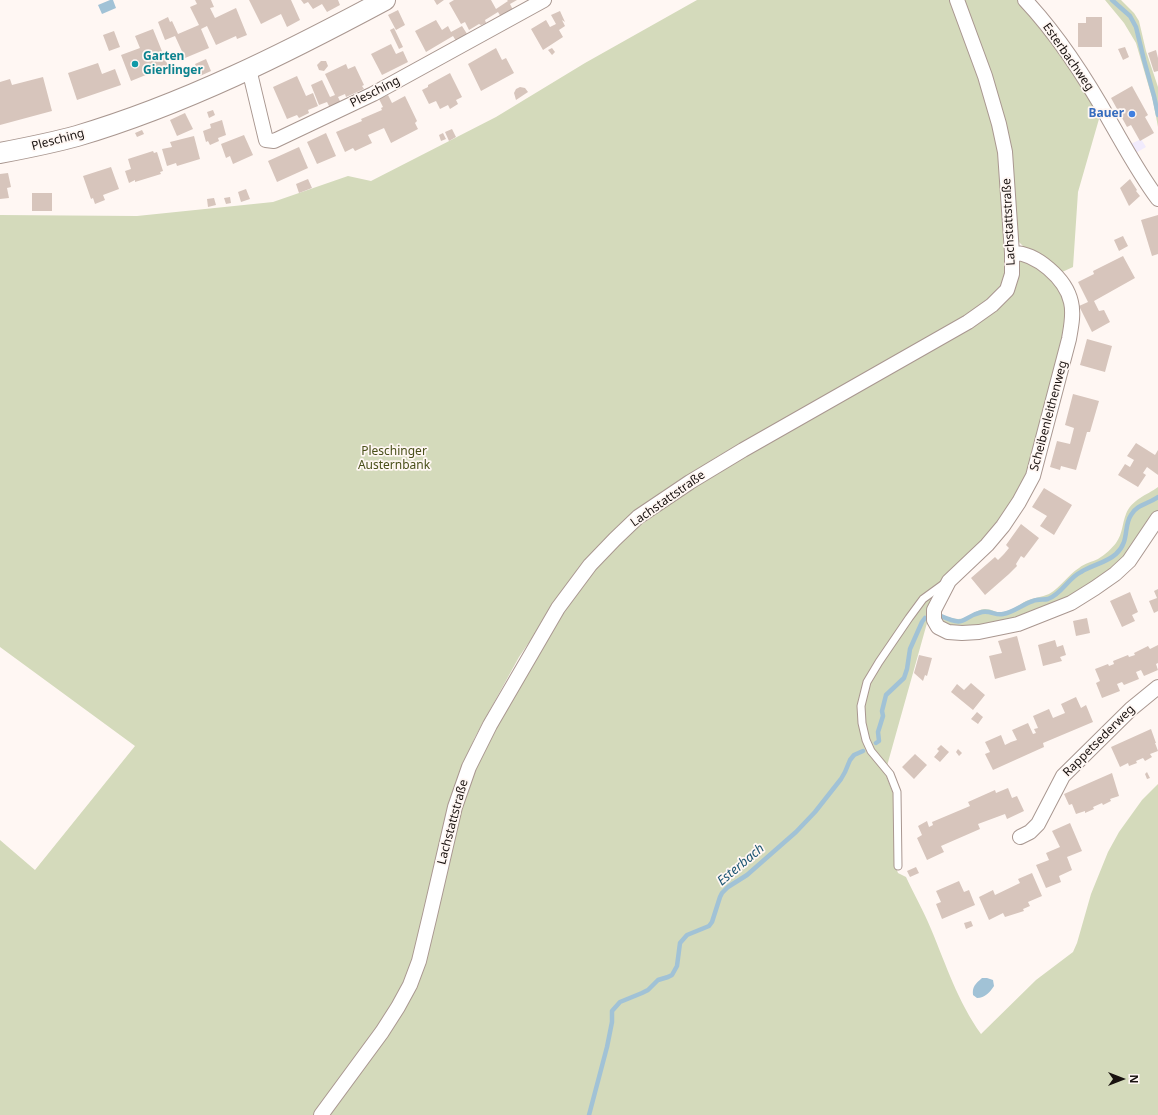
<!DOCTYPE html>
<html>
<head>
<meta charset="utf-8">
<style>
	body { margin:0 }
	#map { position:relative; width:1158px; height:1115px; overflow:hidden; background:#fff7f3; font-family:"Noto Sans",sans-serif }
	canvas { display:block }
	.north { position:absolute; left:1102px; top:1059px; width:40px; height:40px; -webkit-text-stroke:3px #fff7f3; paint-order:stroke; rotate:90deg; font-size:11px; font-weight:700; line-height:16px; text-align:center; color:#191210 }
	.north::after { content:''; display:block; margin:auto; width:14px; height:18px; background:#191210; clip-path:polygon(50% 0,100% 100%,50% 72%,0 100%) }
</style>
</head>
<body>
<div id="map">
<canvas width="1158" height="1115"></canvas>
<div class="north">N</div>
</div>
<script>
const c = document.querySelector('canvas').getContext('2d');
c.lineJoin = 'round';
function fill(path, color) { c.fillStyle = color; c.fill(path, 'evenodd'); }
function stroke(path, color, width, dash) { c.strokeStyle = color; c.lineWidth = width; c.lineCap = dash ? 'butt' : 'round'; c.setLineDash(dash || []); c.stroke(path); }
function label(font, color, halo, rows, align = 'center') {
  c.font = font + ' "Noto Sans",sans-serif'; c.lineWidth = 3.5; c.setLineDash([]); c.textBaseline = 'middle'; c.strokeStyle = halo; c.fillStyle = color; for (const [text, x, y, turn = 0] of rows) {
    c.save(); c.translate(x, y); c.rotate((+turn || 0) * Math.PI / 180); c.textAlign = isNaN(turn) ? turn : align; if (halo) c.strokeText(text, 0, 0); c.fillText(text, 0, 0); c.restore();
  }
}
fill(new Path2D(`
	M1141,139L1146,147L1134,154L1129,145Z`), '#f1ebfd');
fill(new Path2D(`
	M697,0H951L976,67L994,123L1000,164L1007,270L1001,288L968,318L737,445L715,458L679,482L551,610L519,657L475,737L460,773L449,804L440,839L416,951L399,996L387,1017L315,1115H0V840L35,870L135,746L0,647V215L137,216L273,202L348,176L371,181L496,117L585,63Z
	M963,0H1021L1031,11L1101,112L1078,192L1073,267L1060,273L1031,254L1018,241L1015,189L1010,154Z
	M1105,0H1121L1134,13L1139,21L1146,51L1158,87V127L1153,101L1136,43L1124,23Z
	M1022,258L1043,269L1064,293L1067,311L1065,332L1044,419L1023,485L1005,517L941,583L930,602L927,612V623L885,773L895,798V865L898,873L906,877C914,894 924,912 931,929C947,967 957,1000 981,1034L1036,980L1073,952L1077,943L1091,894L1108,852L1119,832L1142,800L1158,784V1115H329L401,1012L456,822L475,764L558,619L598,564L629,534L665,507L704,480L988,316L1017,260Z
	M1158,487V510L1137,542L1111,572L1069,599L994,625L951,627L939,620L941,614C949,618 958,621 967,617C973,614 977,610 984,609C991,608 997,614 1004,612C1013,610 1019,605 1026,601C1033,598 1042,597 1049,594C1061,587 1068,575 1079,568C1085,563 1092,562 1098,559C1105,555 1112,548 1116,543C1123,533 1122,524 1126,514C1131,500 1147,495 1158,487Z`), '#d4dabb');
fill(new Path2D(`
	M110,0H113L116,8L102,14L98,5Z
	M982,978H987L993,980L994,986C990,992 985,998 977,998L973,995C972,987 975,984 982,978Z`), '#a1c2d6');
stroke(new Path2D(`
	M1112,0L1130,16L1136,27L1144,60L1154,96L1158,115
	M941,616C968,628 960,617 982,612C990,610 996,616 1003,614C1014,612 1023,604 1033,601C1038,599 1044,600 1048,599C1062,594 1068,578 1081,572C1092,565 1106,563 1116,554C1130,541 1123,527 1131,515C1136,505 1150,503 1158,497
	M876,743L879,741L878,732L883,716L882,711L886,695L904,678L907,669L910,649L922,622L925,618
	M589,1115L607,1047L612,1022V1011L620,1002L642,993L648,990L658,980L668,977L672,975L677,966L680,943L687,935L709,926L712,922L720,897L722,893L728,887L747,875L796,832L815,812L841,779L845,772L850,760L854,755L863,751`), '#a1c2d6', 4.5);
fill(new Path2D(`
	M195,0H211L214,7L210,8L215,18L236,8L247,35L237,39L236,36L216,45L207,26L201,29L209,48L185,58L175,36L165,40L158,22L168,17L170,22L172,21L178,34L199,25L190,7L197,4Z
	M249,0H291L300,20L287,27L281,14L261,24Z
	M301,0H338L340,5L327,12L322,4L313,9L308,2L304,4Z
	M434,0H444L437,5Z
	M454,0H491L496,9L508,1L507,0H517L510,4L514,12L502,19L498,12L485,20L486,23L481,25L479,24L469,30L465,22L461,24L449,3Z
	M398,10L405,25L396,30L388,15Z
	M560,11L565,22L562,20L565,26L559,30L563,37L543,50L531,29L546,20L550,27L556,24L551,15Z
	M1086,17H1102V47H1078V23H1086Z
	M436,20L442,30L448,26L451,32L462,26L469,37L458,44L453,36L426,52L415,31Z
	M394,28L403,47L399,49L390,30Z
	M153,29L168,66L131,81L121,55L140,48L135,36Z
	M114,31L120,47L109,51L103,35Z
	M391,44L396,54L403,51L408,62L382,75L371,54Z
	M1125,47L1129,57L1123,60L1118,49Z
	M496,48L502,60L506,58L514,73L481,91L468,64Z
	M552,48L555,52L552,55L548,50Z
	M1156,50L1158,58V71L1154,72L1148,53Z
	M206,59L211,71L200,76L195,64Z
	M321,61H326L328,66L324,71L319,70L317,65Z
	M98,63L102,74L115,69L121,85L77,100L68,73Z
	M346,64L348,69L355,66L364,85L362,86L364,89L346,97L345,94L338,97L341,103L330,108L327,102L319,105L311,85L322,80L330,97L335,95L325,74Z
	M450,73L462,97L456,100L458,104L450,109L448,105L440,109L436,101L429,104L422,90L428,87V85Z
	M297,76L306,96L313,93L318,106L308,110L309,113L299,118L297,115L287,119L273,87Z
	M43,77L52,111L0,125V82L10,79L12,85Z
	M1132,86L1148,115L1145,117L1154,133L1140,141L1131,125L1127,127L1111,98Z
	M520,87L525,88L528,92L516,100L514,93L516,89Z
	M388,95L392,103L405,96L417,121L415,123L418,129L391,143L384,128L368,135L372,143L355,151L353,148L345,152L336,132L362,121L361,119L382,110L381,108L383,107L379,99Z
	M213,110L215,115L209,118L207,112Z
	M185,113L193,129L177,136L170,120Z
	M222,120L226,135L218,138L219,141L210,145L208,141L206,142L203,131L211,128L210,124Z
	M452,129L456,137L449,141L445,132Z
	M142,130L144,134L137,137L135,133Z
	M326,133L336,156L317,164L307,142Z
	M443,133L446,139L441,141L439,135Z
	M244,135L253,155L233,164L230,156L226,158L221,144Z
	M194,136L200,159L177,166L176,163L167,166L162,149L172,147L170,142Z
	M299,147L308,168L277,182L268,161Z
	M153,151L154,153L157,152L163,171L160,172L161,174L135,182V180L129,183L125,171L131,169L128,159Z
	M111,167L119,189L103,195L105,200L95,204L93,198L91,199L83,176Z
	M8,173L11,187L7,188L9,198L0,199V174Z
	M308,179L312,188L299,193L296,184Z
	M1130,179L1137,190L1136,191L1140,196L1129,206L1120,188Z
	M246,189L250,199L241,202L238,192Z
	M32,193H52V211H32Z
	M230,197L231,203L226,204L224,198Z
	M214,198L216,205L208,207L207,199Z
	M1158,215V254L1152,256L1141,220Z
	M1123,236L1128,246L1119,251L1114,240Z
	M1123,256L1135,278L1094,301L1099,311L1104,310L1110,322L1092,332L1079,306L1088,302L1078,282L1094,274L1093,271Z
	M1087,339L1112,346L1105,372L1080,365Z
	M1073,394L1099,401L1090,432H1087L1076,470L1061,466L1060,470L1050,467L1057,441L1070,444L1074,428L1065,425Z
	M1136,443L1155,455L1158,450V475L1147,467L1143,473L1146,475L1138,487L1118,475L1125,464L1130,467L1134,460L1127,456Z
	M1044,488L1072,505L1054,535L1040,526L1047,516L1032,507Z
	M1021,524L1039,538L1024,558L1021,556L1016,564L1017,566L1009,574L985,595L971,578L995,557L998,560L1004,554L1009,548L1006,545Z
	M1158,589V611L1154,613L1149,601L1157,598L1154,591Z
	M1130,592L1138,612L1132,615L1135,621L1122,627L1110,601Z
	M1087,618L1090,633L1076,636L1073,621Z
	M1017,636L1026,670L995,679L989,656L1002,653L998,641Z
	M1055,640L1057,647L1063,645L1066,655L1060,657L1062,661L1043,666L1038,645Z
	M1158,645V663L1156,664L1158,670L1144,676L1141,670L1136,672L1139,679L1124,685L1122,682L1117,684L1120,691L1102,698L1096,683L1100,681L1095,669L1108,664L1109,666L1114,664L1113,661L1128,655L1129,657L1135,655L1134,653L1148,646L1150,649Z
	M919,655L932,658L927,676L925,675L923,681L914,673Z
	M971,683L985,695L973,710L951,692L957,684L964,690Z
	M1076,697L1081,708L1086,705L1093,722L1043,743L1044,747L993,770L985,754L990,752L985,742L1001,735L1005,745L1011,742L1017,740L1012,730L1028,723L1033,734L1036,733L1034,729L1038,728L1033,716L1049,709L1053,718L1065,713L1061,704Z
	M977,712L983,717L978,724L971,719Z
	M1151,729L1156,743H1155L1158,751L1150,754L1152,757L1145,761L1143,758L1136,761L1137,763L1129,766L1128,763L1120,767L1111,747Z
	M941,745L949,752L940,762L934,757L939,751L937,749Z
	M958,749L962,753L959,756L956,752Z
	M915,754L927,765L914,779L902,767Z
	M1147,772L1150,778L1147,779L1145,774Z
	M1112,773L1119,796L1110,799L1111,801L1103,805L1102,803L1093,807L1094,809L1085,813V811L1076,814L1072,804L1069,805L1064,794Z
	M1008,788L1012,798L1017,796L1024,811L1007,819L1005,814L978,824L980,829L941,846L944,852L927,860L917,838L922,835L918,826L927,821L929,827L933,825L932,822L970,806L968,802L995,790L996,793Z
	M1070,823L1082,851L1067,857L1072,870L1059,876L1061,882L1046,888L1036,865L1049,860L1046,853L1060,847L1052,831Z
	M916,867L919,873L910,877L907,871Z
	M1032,873L1042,896L1028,902L1030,906L1023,909L1024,911L1005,917L1003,913L989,920L979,897L993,890L995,895L1020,883L1018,879Z
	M959,881L964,892L969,890L975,905L942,919L936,904L941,902L936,891Z
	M971,921L973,926L966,929L964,923Z`), '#d7c5bc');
const lane = new Path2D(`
	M898,866L897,792L890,774L871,751L866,740L862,723L861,706L867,682L879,662L909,618L923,599L945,583`);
const street = new Path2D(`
	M1025,0C1059,36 1087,80 1111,123C1126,149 1140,175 1158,199
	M249,69L266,140L274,141L373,94L544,0
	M1012,253C1036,252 1066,279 1071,302C1074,314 1071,327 1069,339L1033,476L1019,502L1003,526L987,545L949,581L934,610V620L938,627L948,632L962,633L979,632L1018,624L1071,603L1095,588L1115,574L1129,561L1158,518
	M1020,837L1030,832L1038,824L1063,776L1131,709L1158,687
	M321,1115L382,1032L398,1007L410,985L419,961L430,915L455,807L469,767L490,725L558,608L590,565L615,539L638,517L690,482L743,450L968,322L992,305L1007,290L1012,274V253L1005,152L999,124L985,76L957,0`);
const secondary = new Path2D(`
	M0,153C26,148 52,143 77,136C185,104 286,53 385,0`);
stroke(lane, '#a99790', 9);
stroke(street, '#a99790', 16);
stroke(secondary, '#a99790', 22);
stroke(lane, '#fff', 7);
stroke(street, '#fff', 14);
stroke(secondary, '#fff', 20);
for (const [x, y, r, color] of [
	[135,64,4,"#0f9aa8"],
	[1132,114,4,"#3f7fe0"]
]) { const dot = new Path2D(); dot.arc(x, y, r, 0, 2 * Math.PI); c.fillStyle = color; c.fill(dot); stroke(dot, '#fff7f3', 1.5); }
label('bold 12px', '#0d838f', '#fff7f3', [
	["Garten",143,57],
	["Gierlinger",143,71]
], 'left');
label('12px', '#191210', '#fff7f3', [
	["Esterbachweg",1068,57,55],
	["Plesching",375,92,-27],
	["Plesching",58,140,-15],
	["Lachstattstraße",1009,222,-93],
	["Scheibenleithenweg",1049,416,-75],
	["Lachstattstraße",668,499,-35],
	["Rappetsederweg",1099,741,-45],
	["Lachstattstraße",453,822,-75]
]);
label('bold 12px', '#366cbe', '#fff7f3', [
	["Bauer",1124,114]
], 'right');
label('12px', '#494f19', '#fff7f3', [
	["Pleschinger",394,452],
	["Austernbank",394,466]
]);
label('italic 13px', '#1b5572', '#fff7f3', [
	["Esterbach",741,865,-40]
]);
</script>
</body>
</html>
